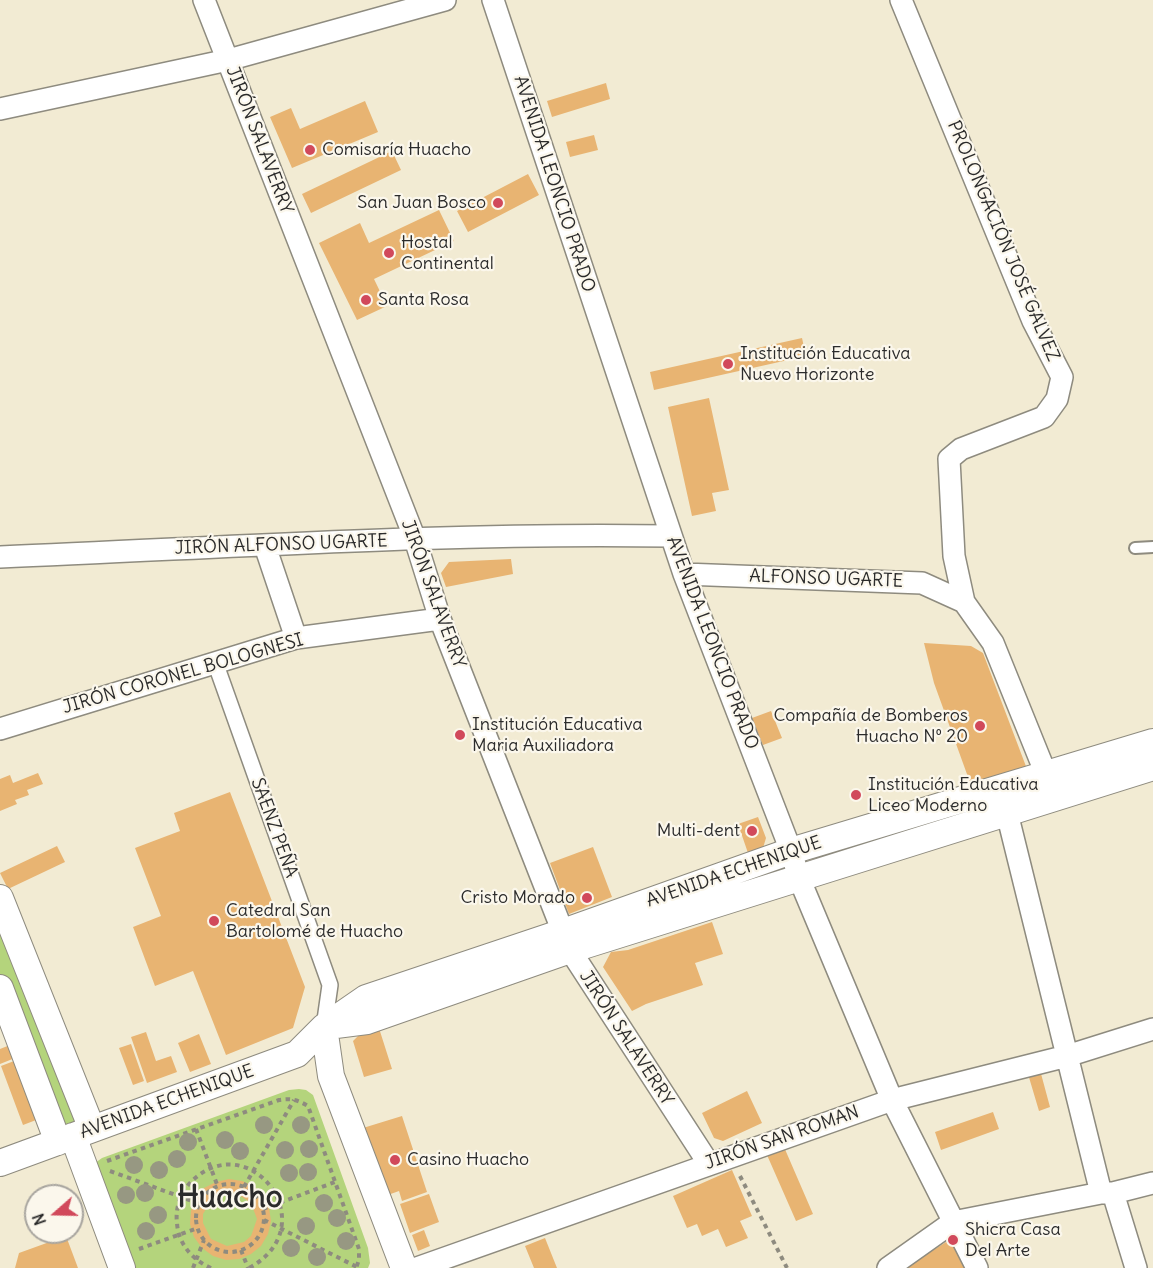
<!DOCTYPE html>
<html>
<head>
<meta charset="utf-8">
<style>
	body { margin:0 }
	#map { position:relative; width:1153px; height:1268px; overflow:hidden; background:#f2ebd3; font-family:Delius,sans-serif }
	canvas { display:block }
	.north { position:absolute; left:24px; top:1184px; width:60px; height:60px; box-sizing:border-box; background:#fbf7ec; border:2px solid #a8a59f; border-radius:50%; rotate:250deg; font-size:16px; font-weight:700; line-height:24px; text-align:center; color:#2b2b2b }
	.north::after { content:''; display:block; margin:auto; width:21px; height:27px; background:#d1495b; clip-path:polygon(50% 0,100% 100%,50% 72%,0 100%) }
</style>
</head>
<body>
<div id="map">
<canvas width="1153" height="1268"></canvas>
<div class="north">N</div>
</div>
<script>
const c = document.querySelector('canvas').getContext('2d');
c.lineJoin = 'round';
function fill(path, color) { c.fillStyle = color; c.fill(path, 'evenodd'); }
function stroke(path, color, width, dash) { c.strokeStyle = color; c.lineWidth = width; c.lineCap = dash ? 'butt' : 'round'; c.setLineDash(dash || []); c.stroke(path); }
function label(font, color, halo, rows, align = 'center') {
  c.font = font + ' Delius,sans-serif'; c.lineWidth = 4.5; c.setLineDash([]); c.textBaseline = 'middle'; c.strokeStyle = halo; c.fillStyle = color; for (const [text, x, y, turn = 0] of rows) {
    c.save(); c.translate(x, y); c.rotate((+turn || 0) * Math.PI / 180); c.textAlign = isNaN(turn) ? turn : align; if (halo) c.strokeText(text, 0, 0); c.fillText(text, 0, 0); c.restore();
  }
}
fill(new Path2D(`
	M0,919L80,1120L60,1130L0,977Z
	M299,1089L306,1090L313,1095L368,1248L370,1263L368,1268H129L95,1163L102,1158L289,1090Z`), '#b4d47c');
fill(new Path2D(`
	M606,83L610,99L552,117L547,101Z
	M365,101L378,132L292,168L270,117L291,108L300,129Z
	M594,135L598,150L570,157L566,142Z
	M392,151L401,170L311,213L302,194Z
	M528,174L539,195L468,232L457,211Z
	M439,210L454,241L374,279L387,306L357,320L319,243L360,223L369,243Z
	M802,338L806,356L654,390L650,372Z
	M709,398L729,490L712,493L716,511L692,516L668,407Z
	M511,559L513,574L446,587L441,573L449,562Z
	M924,643L971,646L983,653L1027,769L972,788L934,683Z
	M771,711L782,738L763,745L752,718Z
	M38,773L43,784L27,790L29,795L15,800L17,804L0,811V779L10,775L13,783Z
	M230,792L305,987L293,1028L226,1055L193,971L155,986L133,927L161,916L135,848L180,831L174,813Z
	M758,817L766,838L763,848L748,853L738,824Z
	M57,846L65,862L8,889L0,873Z
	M593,847L612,897L569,914L550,863Z
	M712,922L723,954L695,963L703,985L646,1004L632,1011L603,967L611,952L628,950Z
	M378,1025L392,1069L364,1077L353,1041L365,1029Z
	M146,1032L156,1061L171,1056L177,1072L147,1083L131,1037Z
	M199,1034L211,1064L190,1072L178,1043Z
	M131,1044L144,1081L133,1085L119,1048Z
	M10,1045L15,1058L0,1064V1049Z
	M22,1058L44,1117L23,1125L1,1066Z
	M1040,1070L1050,1107L1039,1111L1028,1074Z
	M747,1091L762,1123L723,1141L714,1138L702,1113Z
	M993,1112L999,1129L941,1150L935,1132Z
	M402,1116L427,1192L402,1201L399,1191L385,1196L363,1128Z
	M784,1147L813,1214L796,1221L767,1155Z
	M732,1170L752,1216L740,1221L748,1238L726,1247L718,1229L702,1236L697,1224L687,1228L673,1196Z
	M229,1179L242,1181L254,1186L263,1196L269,1208L271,1221L268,1234L261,1246L251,1254L239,1259L226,1260L213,1256L202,1248L194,1237L190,1224L191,1211L195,1198L204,1188L216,1182ZM227,1192L236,1193L251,1203L257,1219L251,1236L244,1242L227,1246L211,1239L203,1223V1214L212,1199Z
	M429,1194L439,1222L410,1233L400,1204Z
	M424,1230L430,1246L418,1251L412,1235Z
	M66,1236L78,1268H15L19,1253Z
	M954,1237L969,1268H905Z
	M545,1238L557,1268H534L525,1246Z`), '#e8b472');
const service = new Path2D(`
	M1135,548L1153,547`);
const pedestrian = new Path2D(`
	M215,662L330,985L324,1027`);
const minor = new Path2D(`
	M204,0L415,539L440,619L570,950L709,1164
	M493,0L684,574L791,851L799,878L892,1100L977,1268
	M901,0L1033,321L1062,377L1057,399L1044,417L961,449L949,459L954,556L964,602L993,643L1052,789
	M0,109L228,60L445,0
	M265,546L296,638
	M0,557C223,548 447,532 671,536
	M684,574L922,583L964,602
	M0,729L296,638L440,619
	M1007,813L1101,1193
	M1113,1193L1136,1268
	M417,1268L892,1100L1067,1056L1153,1029
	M888,1268L953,1222L1101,1193H1113L1153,1183`);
const tertiary = new Path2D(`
	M0,898L92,1129
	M0,988L58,1142
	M328,1026L367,1021L570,950L1153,767
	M324,1027L331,1076L404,1268
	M73,1136L122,1268
	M0,1163L297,1054L324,1027L366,998L563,932L791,851L1153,742`);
stroke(service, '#8e8b7f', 14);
stroke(pedestrian, '#8e8b7f', 18);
stroke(minor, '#8e8b7f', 24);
stroke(tertiary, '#8e8b7f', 28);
stroke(new Path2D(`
	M196,1129L218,1187
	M107,1161L279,1100C291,1098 298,1100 308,1106L359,1249V1260L356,1268
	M110,1171L200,1204
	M740,1176L787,1268
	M196 1218a34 34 0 1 1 68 0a34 34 0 1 1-68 0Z
	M244,1187L294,1100
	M263,1209L335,1182
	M264,1220L357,1267
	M139,1249L198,1228
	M241,1250L248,1268
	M193,1268L204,1240
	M211,1268C192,1260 178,1243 177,1223C175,1208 181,1191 192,1181C250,1125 327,1226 249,1268`), '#8e8b7f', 4, [4.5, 4.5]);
stroke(service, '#fff', 10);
stroke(pedestrian, '#fff', 15);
stroke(minor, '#fff', 21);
stroke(tertiary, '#fff', 26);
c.fillStyle = '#979882';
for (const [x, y] of [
	[264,1125],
	[301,1125],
	[225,1140],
	[188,1142],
	[309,1149],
	[285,1150],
	[240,1151],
	[177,1159],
	[134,1165],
	[159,1170],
	[308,1172],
	[289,1173],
	[145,1193],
	[126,1195],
	[324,1203],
	[158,1215],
	[337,1218],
	[306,1226],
	[146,1231],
	[346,1241],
	[291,1248],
	[317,1257]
]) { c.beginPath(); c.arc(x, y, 9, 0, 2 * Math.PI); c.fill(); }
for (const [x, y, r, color] of [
	[310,150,6,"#d1495b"],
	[498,203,6,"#d1495b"],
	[389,253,6,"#d1495b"],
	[366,300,6,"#d1495b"],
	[728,364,6,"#d1495b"],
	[980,726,6,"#d1495b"],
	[460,735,6,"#d1495b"],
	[856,795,6,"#d1495b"],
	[752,831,6,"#d1495b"],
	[587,898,6,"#d1495b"],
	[214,921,6,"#d1495b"],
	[395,1160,6,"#d1495b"],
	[953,1240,6,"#d1495b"]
]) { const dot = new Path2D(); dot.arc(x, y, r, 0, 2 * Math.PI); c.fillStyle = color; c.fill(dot); stroke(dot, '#fbf7ec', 2); }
label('18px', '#2b2b2b', '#fbf7ec', [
	["JIRÓN SALAVERRY",259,140,69],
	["AVENIDA LEONCIO PRADO",554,184,72],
	["PROLONGACIÓN JOSÉ GALVEZ",1003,241,67],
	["JIRÓN ALFONSO UGARTE",281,545,-2],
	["ALFONSO UGARTE",826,579,2],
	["JIRÓN SALAVERRY",433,594,70],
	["AVENIDA LEONCIO PRADO",712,643,69],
	["JIRÓN CORONEL BOLOGNESI",183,674,-16],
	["SAENZ PEÑA",274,828,70],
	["AVENIDA ECHENIQUE",734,872,-19],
	["JIRÓN SALAVERRY",626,1038,57],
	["AVENIDA ECHENIQUE",167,1102,-20],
	["JIRÓN SAN ROMAN",782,1138,-19]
]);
label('18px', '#2b2b2b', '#fbf7ec', [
	["Comisaría Huacho",322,150],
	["San Juan Bosco",486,203,"right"],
	["Hostal",401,243],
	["Continental",401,264],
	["Santa Rosa",378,300],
	["Institución Educativa",740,354],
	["Nuevo Horizonte",740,375],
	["Compañía de Bomberos",968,716,"right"],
	["Huacho Nº 20",968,737,"right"],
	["Institución Educativa",472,725],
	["Maria Auxiliadora",472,746],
	["Institución Educativa",868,785],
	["Liceo Moderno",868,806],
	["Multi-dent",740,831,"right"],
	["Cristo Morado",575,898,"right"],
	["Catedral San",226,911],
	["Bartolomé de Huacho",226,932],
	["Casino Huacho",407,1160],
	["Shicra Casa",965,1230],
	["Del Arte",965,1251]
], 'left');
label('bold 30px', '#2b2b2b', '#fbf7ec', [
	["Huacho",230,1198]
]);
</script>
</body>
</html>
